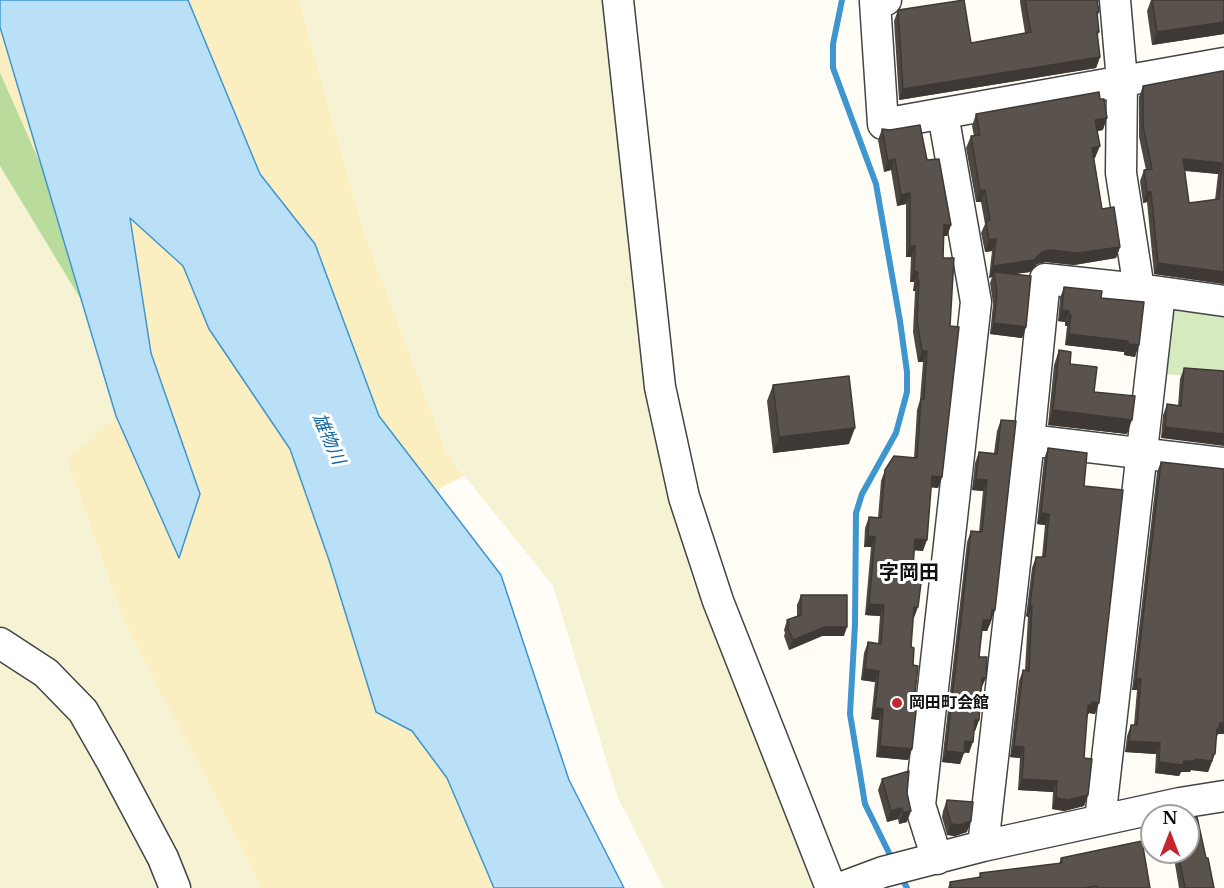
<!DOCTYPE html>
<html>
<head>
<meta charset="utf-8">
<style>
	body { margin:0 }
	#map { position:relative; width:1224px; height:888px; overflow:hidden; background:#fffdf5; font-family:"Libre Baskerville",serif }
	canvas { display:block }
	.north { position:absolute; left:1140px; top:804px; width:60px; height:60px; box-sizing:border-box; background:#fff; border:2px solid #a0a0a0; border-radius:50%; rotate:0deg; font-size:16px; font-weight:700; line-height:24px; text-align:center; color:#111 }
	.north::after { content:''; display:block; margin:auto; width:21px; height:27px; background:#c4262e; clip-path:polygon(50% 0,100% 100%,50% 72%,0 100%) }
</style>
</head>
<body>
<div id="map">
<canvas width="1224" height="888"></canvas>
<div class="north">N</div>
</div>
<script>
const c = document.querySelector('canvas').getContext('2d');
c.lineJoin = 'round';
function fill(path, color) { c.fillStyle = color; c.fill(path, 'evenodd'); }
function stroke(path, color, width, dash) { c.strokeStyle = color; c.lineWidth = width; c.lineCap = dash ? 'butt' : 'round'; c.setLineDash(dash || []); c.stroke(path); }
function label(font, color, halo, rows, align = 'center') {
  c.font = font + ' "Libre Baskerville","Noto Sans JP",serif'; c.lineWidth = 6; c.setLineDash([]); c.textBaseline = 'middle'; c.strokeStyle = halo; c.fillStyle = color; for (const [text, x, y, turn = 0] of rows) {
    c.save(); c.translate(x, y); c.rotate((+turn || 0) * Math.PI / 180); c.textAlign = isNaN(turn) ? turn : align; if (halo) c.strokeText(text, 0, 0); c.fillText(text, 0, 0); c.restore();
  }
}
fill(new Path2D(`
	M299,0H606L644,366L691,577L819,883L813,888H664L618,798L553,586L447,454L363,229Z
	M0,166L81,300L116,416L67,460L124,621L252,868L260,888H0Z`), '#f6f3d4');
fill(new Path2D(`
	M1160,293L1224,301V379L1152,373Z`), '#d5ebbd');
fill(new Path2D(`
	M0,72L42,167L81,300L0,166Z`), '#b9dc9c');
fill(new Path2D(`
	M188,0H299L363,229L447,454L464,476L436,490L379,416L315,244L260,174Z
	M0,27L42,167L0,72Z
	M130,217L183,266L209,329L290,449L329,560L376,712L412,731L447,778L494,888H260L252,868L124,621L67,460L116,416L177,553L200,494L151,353Z`), '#fbeec1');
const water = new Path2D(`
	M0,0H188L260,174L315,244L379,416L501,575L569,780L624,888H494L447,778L412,731L376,712L329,560L290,449L209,329L183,266L130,218L151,353L200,494L179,558L116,416L0,27Z`);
fill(water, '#b9e0f7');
stroke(water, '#3f96cf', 1.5);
stroke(new Path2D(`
	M842,0L833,44V68L876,184L900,321L907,372V392L896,433L862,494L856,513L855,624L850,714L865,804L893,861
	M900,875L907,888`), '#3f96cf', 6);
const minor = new Path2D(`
	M618,0L660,387L684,497L718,601L831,888
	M886,0L875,2L883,124L1224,63
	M1139,289L1224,301
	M1029,440L1224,463
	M0,643L46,673L83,711L111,760L163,858L175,888
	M1100,820L1160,293
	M983,846L1029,440L1045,279L1139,289L1121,173L1122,81L1115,0
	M937,859L920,805L976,302L943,114
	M840,888L883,872L983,846L1180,803L1224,796`);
stroke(minor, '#444', 33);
stroke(minor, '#fff', 30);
fill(new Path2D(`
	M1020,0H1099L1098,4L1099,12L1097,17L1099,32L1097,37L1100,57L1096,68L899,100L894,21L898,10L971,43L1025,33L1020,2Z
	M1151,0H1224V34L1152,45L1147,11Z
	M1222,71L1224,284L1154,274L1147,202L1143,203L1140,181L1144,170H1146L1139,137V97L1143,86ZM1185,171L1218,174L1215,200L1189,203Z
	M976,114L1103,130L1097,131L1095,158H1094L1102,209L1120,247L1116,258L1074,265L1046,262L1037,264L1030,272L1013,274L1026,327L1022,338L990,334L993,304L990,283L992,277L989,278L992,251L985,252L981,233L985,224L981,202H976L966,148L971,136H974L972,126Z
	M882,129L927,160L951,225L947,236H944L943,258L950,326L942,477L938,488L931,487L923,551L914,550L912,582L914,618H913L911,647L914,702L912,749L908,760L876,757L879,720L871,719L875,682L861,680L864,653L868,642L878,644L880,616L865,615L871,547H864L865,528L869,517L878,518L881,481L885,470L914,458L917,410L920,400L923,362H918L913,332L915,291H913L914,282H910L911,257H906V204L897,206L891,170L884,172L878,140Z
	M1064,287L1101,298L1144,302L1135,357L1124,355V352L1065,345L1067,326H1065V322L1058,321L1060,298Z
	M1059,350L1094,392L1127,434L1048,425L1054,365Z
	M1184,368L1224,371L1161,438L1163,415L1167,404L1178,406L1180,379Z
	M773,385L849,444L773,453L767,401Z
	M1001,420L991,622L987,631H982L979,657L981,689L979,720L975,731H974L969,753L964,752L960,764L942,762L967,542L971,531L979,532L983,491L972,490L975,463L979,452L994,453L997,431Z
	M1048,448L1084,486L1095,714L1089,713L1087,716L1084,758L1088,795L1084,806L1064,811L1052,809L1053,792L1018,790L1020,758L1010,757L1019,681L1023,670H1025L1028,617L1026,616L1032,568L1036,557H1042L1045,525L1037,524L1044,459Z
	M1161,462L1224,469V734H1218L1216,737L1215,754L1208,772L1191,770L1190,772H1181L1179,776L1155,773L1156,754L1125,752L1127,736L1131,725H1134L1137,690H1132L1157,472Z
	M801,595L844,636H822L789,650L784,636L785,633L784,630L787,620L797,617V605Z
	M882,779L907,793V822L899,824L898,819L887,822L878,790Z
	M947,800L967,832L955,836L947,835L942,817L943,811Z
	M1191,818L1206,858L1214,888H1179L1173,852H1188Z
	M1061,858L1150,888H948L950,882L979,877L980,873L1059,864Z`), '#4d4742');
fill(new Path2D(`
	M1224,22V34L1152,45L1157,32Z
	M1100,57L1096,68L899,100L903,89Z
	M1107,118L1103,130L1091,132L1095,120Z
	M1100,146L1095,158L1088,159L1092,148Z
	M895,159L891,170L884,172L888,161Z
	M1183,159L1222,163L1218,174L1179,170Z
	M985,190L981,202H976L980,191Z
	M1147,192H1151L1147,202L1143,203Z
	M910,193L906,204L897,206L901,195Z
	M944,225H951L947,236H940Z
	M996,239L992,251L985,252L989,240Z
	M910,246H915L911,257H906Z
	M1120,247L1116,258L1074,265L1046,262L1037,264L1030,272L995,277L994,272L992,277L989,278L993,266L1042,252L1050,250Z
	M1158,263L1224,272V284L1154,274Z
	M914,271L918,272L914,282H910Z
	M917,280L919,281L915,291H913Z
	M1062,310L1069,311L1065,322L1058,321Z
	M1069,315H1071L1067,326H1065Z
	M994,323L1026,327L1022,338L990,334Z
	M1069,334L1128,341L1124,352L1065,345Z
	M1128,344L1139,345L1135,357L1124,355Z
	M922,351H927L923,362H918Z
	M1053,410L1132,420L1127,434L1048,425Z
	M1165,427L1224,434V446L1161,438Z
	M855,428L849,444L773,453L779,437Z
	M932,476L942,477L938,488L928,487Z
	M976,479L987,480L983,491L972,490Z
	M1041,513L1049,514L1045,525L1037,524Z
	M868,536L875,537L871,547H864Z
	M915,539L927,540L923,551L911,550Z
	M869,604L884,605L880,616L865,615Z
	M1030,605L1032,606L1028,617L1026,616Z
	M914,607H918L914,618H910Z
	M992,610H995L987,631H979L983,620Z
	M825,627H847L844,636H822L789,650L793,640Z
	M865,669L879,671L875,682L861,680Z
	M982,678H986L981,689Z
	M1136,679H1141L1137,690H1132Z
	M1092,702L1099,703L1095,714L1089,713L1087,716L1088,705Z
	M875,708L883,709L879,720L871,719Z
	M975,720H979L975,731H971Z
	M1220,723H1224V734H1218L1215,741L1213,740Z
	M965,741L973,742L969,753L961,752Z
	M1129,741L1160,743L1156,754L1125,752Z
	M880,746L912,749L908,760L876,757Z
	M1014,746L1024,747L1020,758L1010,757Z
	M946,751L964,753L960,764L942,762Z
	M1195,759L1212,761L1208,772L1191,770L1190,772H1181L1179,776L1155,773L1159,762Z
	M1022,779L1057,781L1053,792L1018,790Z
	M1088,795L1084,806L1064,811L1052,809L1056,798Z
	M902,808L898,819L887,822L891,811Z
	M911,811L907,822L899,824L903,813Z
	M971,821L967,832L955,836L947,835L951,824Z`), '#3f3936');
const building = new Path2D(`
	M964,0L971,43L1031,32L1025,0H1097L1099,12H1097L1099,32H1097L1100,57L903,89L898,10Z
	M1152,0H1224V22L1157,32Z
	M1222,71H1224V272L1158,263L1151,192H1147L1144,170L1152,169L1143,126V86ZM1183,159L1222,163L1219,199L1189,203Z
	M1099,92L1100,99H1104L1107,118L1095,120L1100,146L1092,148L1102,209L1114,207L1120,247L1078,253L1050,250L1042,252L1034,260L993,266L996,239L989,240L986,221L990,220L985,190L980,191L971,136L980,135L976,114Z
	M920,125L927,160L939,159L951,225H944L943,258H954L950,326L959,327L942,477L932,476L927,540L915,539L912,582L921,583L918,607H914L911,647L914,648L913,665L918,666L914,702H917L912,749L880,746L883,709L875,708L879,671L865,669L868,642L881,644L884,605L869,604L875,537L868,536L869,517L881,518L885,470L894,456L917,458L921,399H924L927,351H922L917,321L919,281L917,280L918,272L914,271L915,246H910V193L901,195L895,159L888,161L882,129L890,130Z
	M994,272L1031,276L1026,327L994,323L997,293Z
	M1064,287L1102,291L1101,298L1144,302L1139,345L1128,344V341L1069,334L1071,315H1069V311L1062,310Z
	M1059,350L1071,352L1070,364L1097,367L1094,392L1135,396L1132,420L1053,410Z
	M1184,368L1224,371V434L1165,427L1167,404L1181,406Z
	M849,376L855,428L779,437L773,385Z
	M1001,420L1016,421L995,610H992L991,620H983L979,657H987L986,678H982L979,720H975L973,742L965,741L964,753L946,751L971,531L982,532L987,480L976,479L979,452L997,454Z
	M1048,448L1087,453L1084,486L1123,490L1099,703L1092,702L1091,706L1088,705L1084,758L1092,759L1088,795L1068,800L1056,798L1057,781L1022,779L1024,747L1014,746L1023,670L1029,671L1032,606L1030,605L1036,557H1045L1049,514L1041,513Z
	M1161,462L1224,469V723H1220L1219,730L1217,729L1215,754H1213L1212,761L1195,759L1194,761H1184L1183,765L1159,762L1160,743L1129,741L1131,725H1137L1141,679H1136Z
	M801,595H847V627H825L793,640L787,626L789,625L787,620L801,615Z
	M909,771L907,793L911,811L903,813L902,808L891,811L882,779Z
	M947,800L973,802L971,821L959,825L951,824L946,806Z
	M1191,815V818L1197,817L1206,858H1208L1214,888H1185L1178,852H1188V816H1184Z
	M1142,841L1150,888H1097V886L1084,888H951L950,882L981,877L980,873L1062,863L1061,858Z`);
fill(building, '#5a524d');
stroke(building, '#3f3936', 1.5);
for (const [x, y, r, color] of [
	[897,703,6,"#c4262e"]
]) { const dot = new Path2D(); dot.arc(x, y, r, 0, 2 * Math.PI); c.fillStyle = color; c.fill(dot); stroke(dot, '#fff', 2); }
label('bold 16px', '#111', '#fff', [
	["岡田町会館",909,703]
], 'left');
label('italic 18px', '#1768a6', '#fff', [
	["雄物川",328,439,66]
]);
label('bold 20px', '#111', '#fff', [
	["字岡田",909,573]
]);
</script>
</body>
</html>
